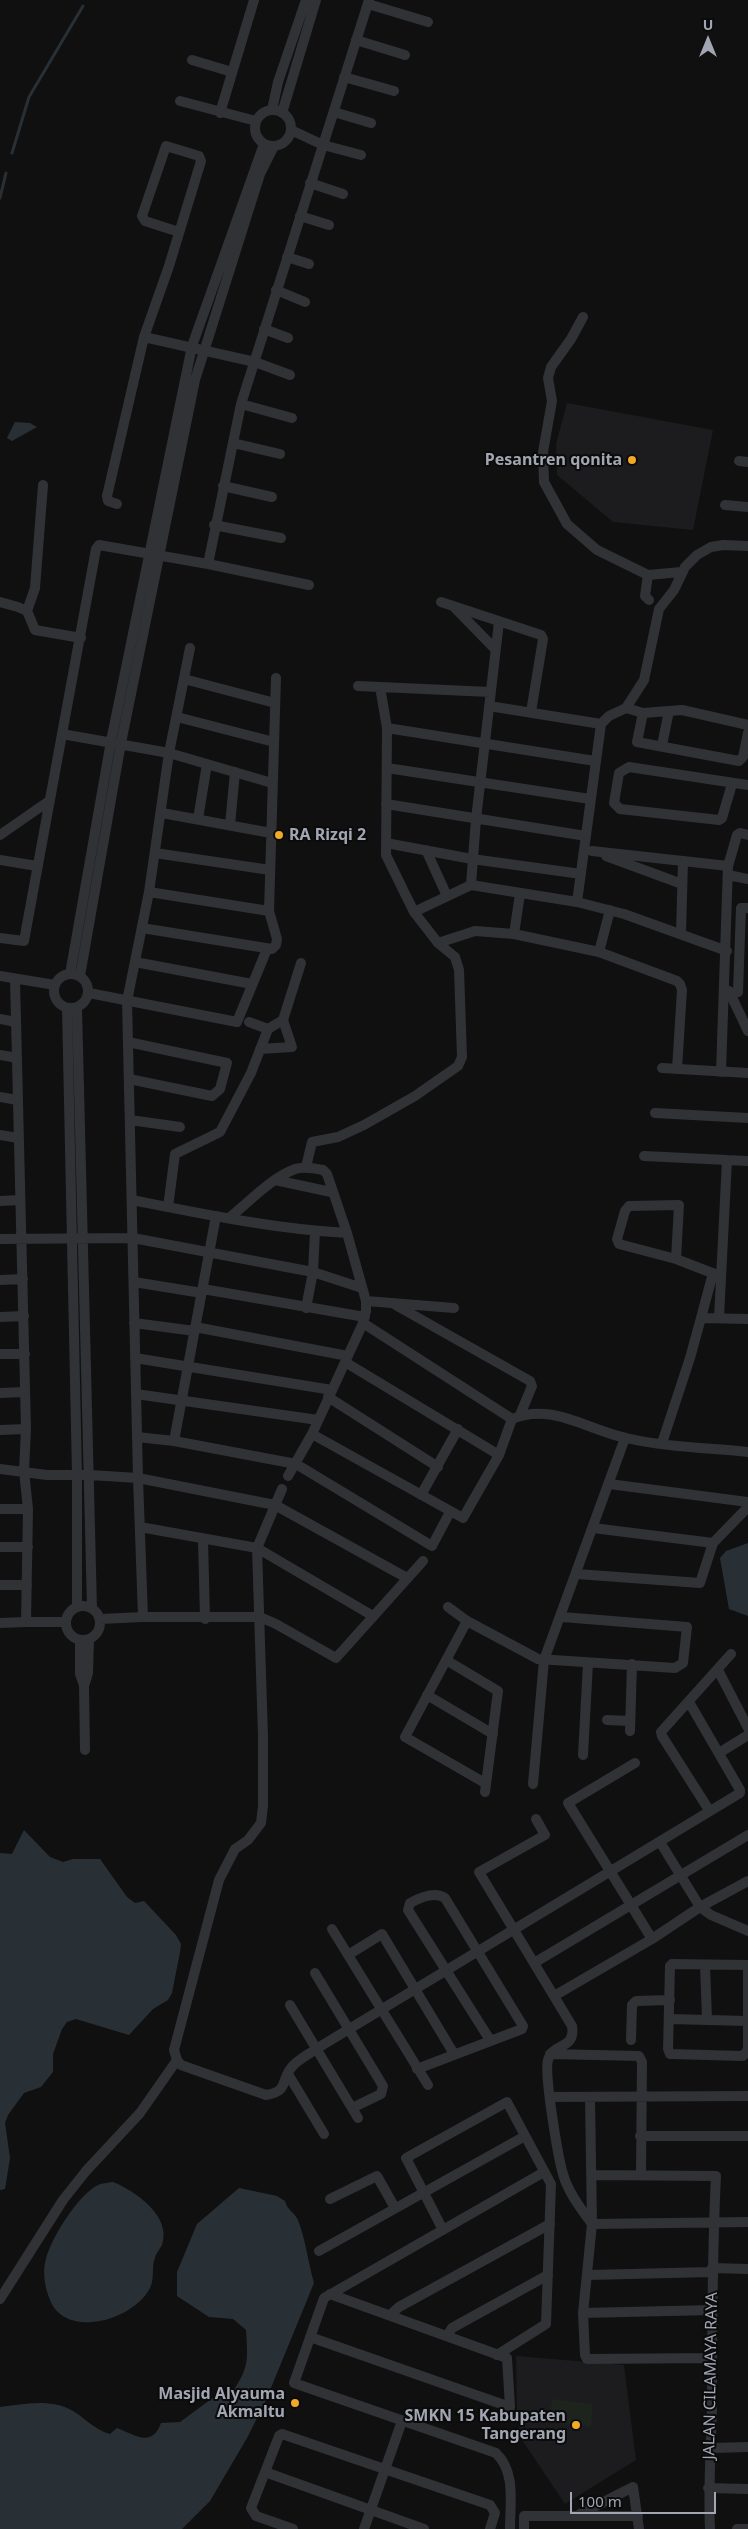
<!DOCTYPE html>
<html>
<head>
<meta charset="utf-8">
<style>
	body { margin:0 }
	#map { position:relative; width:748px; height:2529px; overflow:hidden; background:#101011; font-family:"Noto Sans",sans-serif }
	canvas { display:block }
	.north { position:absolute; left:683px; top:15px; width:50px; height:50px; -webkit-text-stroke:4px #0b0b0c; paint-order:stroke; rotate:0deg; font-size:14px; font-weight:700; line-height:20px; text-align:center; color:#a1a6b2 }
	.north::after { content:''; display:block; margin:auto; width:18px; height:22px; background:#a1a6b2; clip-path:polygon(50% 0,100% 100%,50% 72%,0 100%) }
	.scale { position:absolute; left:570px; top:2492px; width:146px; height:22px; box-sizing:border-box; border:2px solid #a1a6b2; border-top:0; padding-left:6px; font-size:15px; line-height:18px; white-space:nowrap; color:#a1a6b2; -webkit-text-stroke:4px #0b0b0c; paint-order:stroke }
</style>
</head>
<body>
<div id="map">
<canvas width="748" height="2529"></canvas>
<div class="north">U</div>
<div class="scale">100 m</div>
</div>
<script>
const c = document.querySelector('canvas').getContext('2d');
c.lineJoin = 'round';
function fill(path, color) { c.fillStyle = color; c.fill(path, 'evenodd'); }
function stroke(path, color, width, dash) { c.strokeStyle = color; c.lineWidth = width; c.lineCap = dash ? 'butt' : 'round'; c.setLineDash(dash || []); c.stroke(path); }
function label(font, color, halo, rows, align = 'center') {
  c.font = font + ' "Noto Sans",sans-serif'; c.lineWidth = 4; c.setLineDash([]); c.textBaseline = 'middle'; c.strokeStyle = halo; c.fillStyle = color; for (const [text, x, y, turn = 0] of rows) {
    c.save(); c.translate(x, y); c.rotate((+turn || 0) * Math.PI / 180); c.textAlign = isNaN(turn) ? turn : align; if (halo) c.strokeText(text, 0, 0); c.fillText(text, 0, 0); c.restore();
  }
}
fill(new Path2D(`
	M567,403L713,430L693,530L613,522L557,475L556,444Z
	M516,2356L624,2365L636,2460L565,2504L520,2437L517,2413Z`), '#1c1c1e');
fill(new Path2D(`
	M552,2399L593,2404L591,2427L549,2422Z`), '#1c241d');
fill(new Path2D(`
	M15,422L30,423L37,427L12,441L7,438Z
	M748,1543V1616L729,1609L720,1558L726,1551Z
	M24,1830L50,1857L63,1862L73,1859H100L127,1897L135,1903L144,1901L176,1935L181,1944L180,1952L172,1993L168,2000L153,2009L129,2035L76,2019L67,2022L62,2029L53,2054V2072L41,2087L24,2093L8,2115L5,2123L10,2158L5,2189L0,2190V1853L12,1854Z
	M113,2182C135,2191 172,2216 162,2245C160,2249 156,2253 155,2258C151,2267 155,2278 150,2288C134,2320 66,2340 50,2300C45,2288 42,2271 46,2259C51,2238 78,2195 98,2185C102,2183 108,2183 113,2182Z
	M239,2188L277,2196L285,2201C287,2210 294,2212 298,2220C306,2241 308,2262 314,2283L266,2400L247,2438L210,2501L182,2529H0V2407C23,2404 52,2398 73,2411C86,2419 95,2430 110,2434L117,2428C135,2435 152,2448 161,2423L180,2422L214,2397L231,2394C249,2368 248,2361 246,2330L233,2319L209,2317L177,2296V2272L197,2224Z`), '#283036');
stroke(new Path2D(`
	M12,153L29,97L83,6
	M0,198L6,173`), '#283036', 3);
stroke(new Path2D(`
	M368,4L428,22
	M356,40L405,55
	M192,60L232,72
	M344,77L394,91
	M180,101L256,121
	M272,110L278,82L306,0
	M255 128a18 18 0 1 1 36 0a18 18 0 1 1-36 0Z
	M334,112L371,123
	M220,113L254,0
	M282,113L316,0
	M291,130L323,145L361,155
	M310,183L343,194
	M300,216L329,225
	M287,257L309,264
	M276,290L305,302
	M583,317L571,339L551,367L548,378L552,401L543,452L544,482L567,524L597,550L648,575L681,572
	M264,329L288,338
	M144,337L255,362L290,375
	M241,404L292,418
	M233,443L280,454
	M739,461L748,462
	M223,486L272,497
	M117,504L108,501L107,496L144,337L169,266L201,161L199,156L166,146L142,216L145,221L179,232
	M725,505L748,507
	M214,525L281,538
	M208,564L241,404L369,0
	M648,575L645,596L649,600
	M0,602L18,607L27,611L35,630L81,638
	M441,602L541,635L543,639L531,712
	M455,608L494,648
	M27,611L35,588L43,485
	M184,679L275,703
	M358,686L490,692
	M489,706L601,724L609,716L626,708L644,680L659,609L674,590L685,567L697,555L711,547L723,545L748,546
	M626,708L643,713L682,710L748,725
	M643,713L637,742L739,761L743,757L748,733
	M177,717L274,742
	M387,728L595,761
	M62,734L169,753L272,783
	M662,745L669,711
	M387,768L590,799
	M732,784L722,818L719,820L620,809L614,803L619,773L629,767L748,785
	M386,804L586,836
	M162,813L271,833
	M198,819L207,764
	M230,825L235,772
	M0,835L49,801
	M386,843L472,859L581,874
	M426,850L447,896
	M592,851L728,866
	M155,853L270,870
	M606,856L682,884
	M0,860L37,866
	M728,875L748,879
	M471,885L577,902L624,914L727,951
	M149,892L269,911L276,678
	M577,902L601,724
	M414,912L471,885L476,819L499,622
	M142,928L272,949L276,945L277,939L269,911
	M514,934L520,894
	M681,934L683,861
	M0,938L24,941L96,549L99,545L208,564L309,585
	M438,943L475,931L514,934L599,952L677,981L680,984L682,990L677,1069
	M599,952L610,910
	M135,962L252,984
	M54 991a17 17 0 1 1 34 0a17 17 0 1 1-34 0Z
	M70,974L111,741L192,346L264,144
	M0,976L55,985
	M80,976L121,743L195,380L260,174L274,146
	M15,979L26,1429L24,1471L28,1509L26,1622H66
	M729,991L748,1031
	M738,992L741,908H748
	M89,993L237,1022L267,949
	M67,1008L77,1475V1607
	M77,1008L92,1608
	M0,1019L16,1022
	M249,1022L268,1029
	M128,1042L227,1063L220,1089L212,1096L129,1079
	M260,1049L292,1047L283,1020
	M0,1055L17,1058
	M662,1068L748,1073
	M721,1072L728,866L737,835L740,833L748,835
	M0,1097L17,1100
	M655,1113L748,1118
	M130,1120L180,1127
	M0,1135L18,1138
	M644,1156L748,1161
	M306,1167L312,1142L338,1137L364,1125L415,1096L458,1066L462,1057L459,970L455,957L438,943L414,912L386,855L387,728L380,687
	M275,1180L331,1192
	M132,1200C203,1214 275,1229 347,1233
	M0,1201L20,1200
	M168,1207L175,1154L220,1132L251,1073L268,1029L283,1020L301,963
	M229,1218C249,1202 271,1178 295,1169C304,1166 314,1168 323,1170L327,1174L347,1233L366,1301V1311L363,1323L312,1434L288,1476
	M315,1231L313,1272L362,1288
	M0,1239L133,1238L313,1272L306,1308
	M676,1259L679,1205L629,1206L625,1211L617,1239L619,1244L676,1259L720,1276
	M0,1280L23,1279
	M134,1282L202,1293
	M203,1289L365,1317
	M366,1301L454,1308
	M392,1303L530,1381L532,1386L520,1415
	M0,1317L24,1316
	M701,1318L713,1273
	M719,1318L727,1160
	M134,1323L195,1331
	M195,1327L348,1356
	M0,1354H25
	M135,1358L332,1390
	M345,1362L499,1455
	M0,1393L25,1392
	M136,1394L318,1420
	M328,1397L438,1467
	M512,1419C552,1402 587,1430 626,1438C665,1447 708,1448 748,1452
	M0,1430L26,1429
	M312,1434L463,1518L499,1455L512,1419L363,1323
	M137,1437L174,1441L296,1464L432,1546L450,1512
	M174,1441L216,1216
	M662,1443L690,1358L701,1318L748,1319
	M0,1469L47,1475H90L138,1478L275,1505L407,1578
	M609,1484L748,1502
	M282,1489L257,1548L263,1736V1806L261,1823L248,1840L235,1849L219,1880L174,2050L177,2060L181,2065L266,2095C289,2091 280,2082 291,2068C297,2060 308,2055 316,2049L740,1793V1790L689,1702
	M421,1495L458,1429
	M0,1509H28
	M140,1527L257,1548L373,1616
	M593,1528L713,1543
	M203,1540L205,1619
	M0,1547H28
	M577,1574L700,1583L713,1543L748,1507
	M0,1585H27
	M66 1623a17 17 0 1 1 34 0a17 17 0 1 1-34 0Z
	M448,1607L467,1621L538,1659L675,1668L683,1663L687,1627L562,1617
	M143,1617L138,1478L127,1001L149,892L169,753L190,648
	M100,1619L143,1617H260L276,1624L336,1658L423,1561
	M467,1621L405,1737L485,1783
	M0,1623L26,1622
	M80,1640V1674L84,1685
	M446,1660L498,1691L485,1792
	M718,1670L748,1728
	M427,1695L493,1734
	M607,1720L629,1721
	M630,1731L632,1664
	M85,1750L84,1686L88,1673L89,1639
	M719,1753L748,1735
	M583,1755L588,1663
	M635,1763L568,1803L652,1939
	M533,1784L544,1660L625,1438
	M709,1810L662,1736L661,1732L731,1654
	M536,1819L545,1835L479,1872L572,2026C576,2050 553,2042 548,2060C544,2074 558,2157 563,2174C568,2192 581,2209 592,2224L583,2313L585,2355L587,2359L712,2358
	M748,1881L700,1907L711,1915L748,1931
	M332,1929L348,1955
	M534,1963L748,1835
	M672,1964L748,1965V2050L743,2056L670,2054L668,2049L670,1966Z
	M705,1965L707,2019
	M315,1973L383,2086L381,2094L352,2108
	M554,1996L652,1939L700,1907L660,1842
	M290,2005L358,2118
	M670,2019L747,2021
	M631,2040L632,2005L636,2001L670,2000
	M550,2054L639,2056L642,2062L641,2175
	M417,2069L522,2029L523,2026L445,1898C435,1891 419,1898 410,1903L408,1910L490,2040
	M288,2074L324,2134
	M428,2085L348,1955L382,1934L454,2054
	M550,2097L748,2096
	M590,2097L592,2224L748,2222
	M640,2136H748
	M591,2175L716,2176C712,2253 712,2330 712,2408C711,2448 708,2488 710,2529
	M330,2199L377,2176L395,2208
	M443,2230L406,2158L507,2102L551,2184L546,2324L497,2355
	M319,2251L525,2136
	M712,2268L748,2269
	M588,2275L711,2272
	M0,2299L63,2200L86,2171L140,2113L177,2060
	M583,2313L713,2310
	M390,2315L399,2307L550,2224
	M447,2336L452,2328L548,2275
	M310,2337L510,2407L507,2358L330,2294
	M711,2448L748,2447
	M265,2472L424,2529
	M708,2488L748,2489
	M580,2514L633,2487L639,2529
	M293,2529L256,2516L251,2508L279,2436L282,2434L490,2505L495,2513L490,2529
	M364,2529L402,2421
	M510,2529C510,2503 516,2472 496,2453L294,2383L324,2298L544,2172
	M524,2529V2516H638
	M737,2529H748`), '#313236', 10);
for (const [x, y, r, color] of [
	[632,460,5,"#f1a928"],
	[279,835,5,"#f1a928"],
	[295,2403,5,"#f1a928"],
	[576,2425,5,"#f1a928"]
]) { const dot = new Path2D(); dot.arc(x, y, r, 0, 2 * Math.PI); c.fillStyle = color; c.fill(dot); stroke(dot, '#0b0b0c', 2); }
label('bold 16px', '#a1a6b2', '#0b0b0c', [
	["Pesantren qonita",622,460],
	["RA Rizqi 2",289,835,"left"],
	["Masjid Alyauma",285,2394],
	["Akmaltu",285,2412],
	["SMKN 15 Kabupaten",566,2416],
	["Tangerang",566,2434]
], 'right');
label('16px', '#a1a6b2', '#0b0b0c', [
	["JALAN CILAMAYA RAYA",711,2376,-89]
]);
</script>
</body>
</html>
